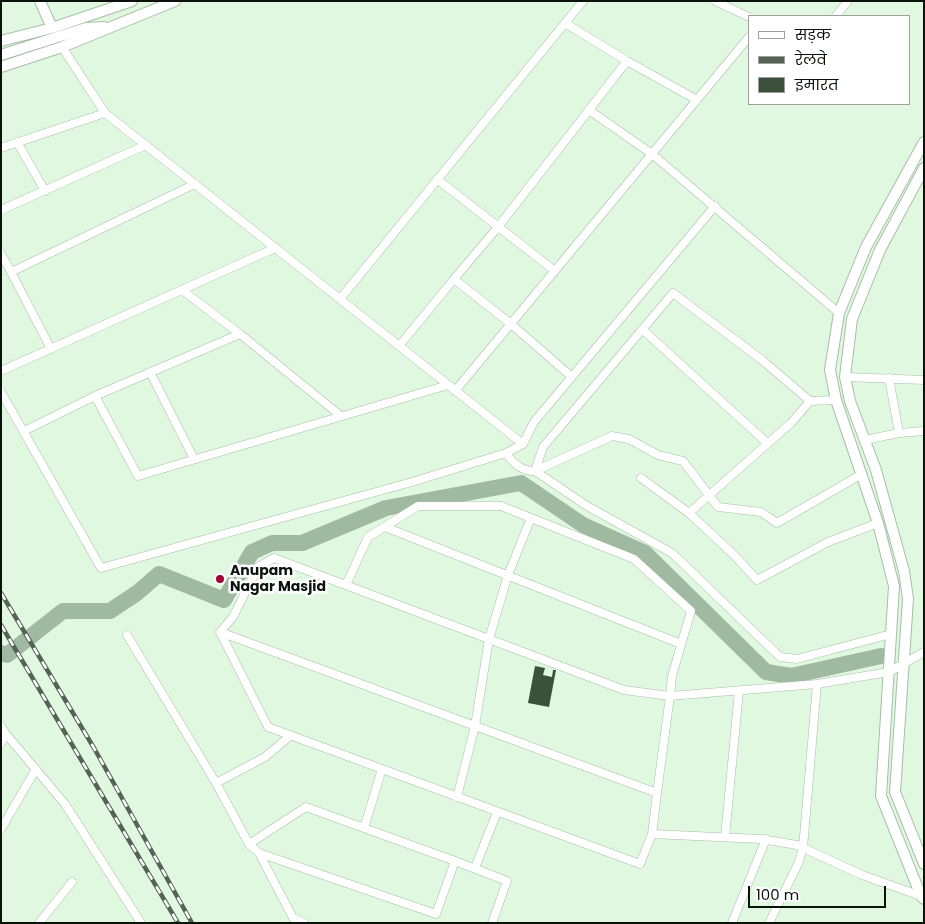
<!DOCTYPE html>
<html>
<head>
<meta charset="utf-8">
<style>
	body { margin:0 }
	#map { position:relative; width:925px; height:924px; overflow:hidden; background:#e0f8e0; font-family:Poppins,"Noto Sans Devanagari",sans-serif }
	canvas { display:block }
	.frame { position:absolute; inset:0; border:2px solid #0a120b; pointer-events:none }
	.legend { position:absolute; left:748px; top:15px; width:162px; height:90px; box-sizing:border-box; background:#fff; border:1px solid #9da09d; margin:0; padding:6px 9px; list-style:none; font-size:15px; color:#0a120b }
	.legend li { display:flex; align-items:center; gap:10px; height:25px }
	.legend b { width:25px; border:1px solid #9da09d }
	.scale { position:absolute; left:748px; top:886px; width:138px; height:22px; box-sizing:border-box; border:2px solid #0a120b; border-top:0; padding-left:6px; font-size:15px; line-height:18px; white-space:nowrap; color:#0a120b; -webkit-text-stroke:4px #fff; paint-order:stroke }
</style>
</head>
<body>
<div id="map">
<canvas width="925" height="924"></canvas>
<div class="frame"></div>
<ul class="legend">
<li><b style="height:6px;background:#fff"></b>सड़क</li>
<li><b style="height:6px;background:#556356"></b>रेलवे</li>
<li><b style="height:14px;background:#3b513c"></b>इमारत</li>
</ul>
<div class="scale">100 m</div>
</div>
<script>
const c = document.querySelector('canvas').getContext('2d');
c.lineJoin = 'round';
function stroke(path, color, width, dash) { c.strokeStyle = color; c.lineWidth = width; c.lineCap = dash ? 'butt' : 'round'; c.setLineDash(dash || []); c.stroke(path); }
function fill(path, color) { c.fillStyle = color; c.fill(path, 'evenodd'); }
function label(font, color, halo, rows, align = 'center') {
  c.font = font + ' Poppins,sans-serif'; c.lineWidth = 5; c.setLineDash([]); c.textBaseline = 'middle'; c.strokeStyle = halo; c.fillStyle = color; for (const [text, x, y, turn = 0] of rows) {
    c.save(); c.translate(x, y); c.rotate((+turn || 0) * Math.PI / 180); c.textAlign = isNaN(turn) ? turn : align; if (halo) c.strokeText(text, 0, 0); c.fillText(text, 0, 0); c.restore();
  }
}
stroke(new Path2D(`
	M1,653L7,655L63,611H110L137,593L159,574L224,600L252,552L272,543H302L386,508L521,483L583,525L645,553L766,672L791,676L881,656`), '#a0b9a1', 16);
fill(new Path2D(`
	M535,666L545,668L543,675L552,677L553,670H556L549,707L528,703Z`), '#3b513c');
const street = new Path2D(`
	M715,1L749,17
	M836,16L848,1
	M62,47L105,113L523,444
	M627,61L697,100
	M589,110L652,154L839,313
	M17,142L45,191
	M1,148L105,113
	M437,179L555,271
	M1,210L146,145
	M1,254L11,272
	M454,279L498,227L627,61L565,23
	M182,290L240,334L95,396L138,476L448,385
	M340,299L583,1
	M642,329L766,442
	M240,334L341,416
	M399,346L454,279L511,324L572,377
	M51,349L11,272L195,184
	M1,371L275,248
	M150,372L194,459
	M845,377L924,380
	M889,378L899,433
	M455,391L749,37
	M1,392L101,568L412,482L506,453L523,444L534,422L715,206
	M836,400L810,401L762,360L673,293L543,447L535,471L612,436L629,439L658,455L683,461L718,507L761,512L777,523L862,474
	M810,401L791,423L689,513L735,556L757,580L828,542L878,523
	M24,431L95,396
	M865,440L899,433L924,431
	M506,453C512,463 524,472 535,471L587,506L672,553L780,657L797,659L891,634
	M641,478L689,513
	M385,527L681,644
	M346,585L368,537L418,506H501L634,559L691,611L672,676L670,696L817,684L889,672L924,652
	M220,632L657,793L652,834L761,839L797,845L862,875L921,896
	M220,632L233,617L258,567L274,558L624,690L670,696L657,793
	M220,632L268,727L640,864L652,834
	M127,635L216,783L249,844
	M1,726L6,734L1,743
	M6,734L65,804L141,923
	M216,783L265,757L290,736
	M457,797L475,726L489,639L508,575L531,518
	M306,807L455,861L436,914L259,853L249,844Z
	M364,828L382,769
	M1,829L36,769
	M725,837L739,691
	M259,853L293,918L304,923
	M455,861L507,881L492,923
	M475,868L497,812
	M39,923L72,882
	M732,923L766,839
	M769,923L798,864L803,848L817,684`);
const secondary = new Path2D(`
	M40,1L52,28
	M1,41L52,28L132,1
	M1,55L86,28L104,27
	M1,67L62,47L175,1
	M924,142L866,247L839,313L830,370L836,400L878,523L894,586L881,796L921,896L924,899
	M924,168L880,250L852,319L845,377L850,401L876,470L904,571L908,599L895,792L924,864`);
stroke(street, '#a7bea7', 9);
stroke(secondary, '#a7bea7', 12);
stroke(street, '#fff', 8);
stroke(secondary, '#fff', 10);
const rail = new Path2D(`
	M1,593L94,748L192,923
	M1,625L178,923`);
stroke(rail, '#556356', 4.5);
stroke(rail, '#fff', 2.5, [8]);
for (const [x, y, r, color] of [
	[220,579,5,"#a2032e"]
]) { const dot = new Path2D(); dot.arc(x, y, r, 0, 2 * Math.PI); c.fillStyle = color; c.fill(dot); stroke(dot, '#fff', 2); }
label('bold 14px', '#0a120b', '#fff', [
	["Anupam",230,571],
	["Nagar Masjid",230,587]
], 'left');
</script>
</body>
</html>
